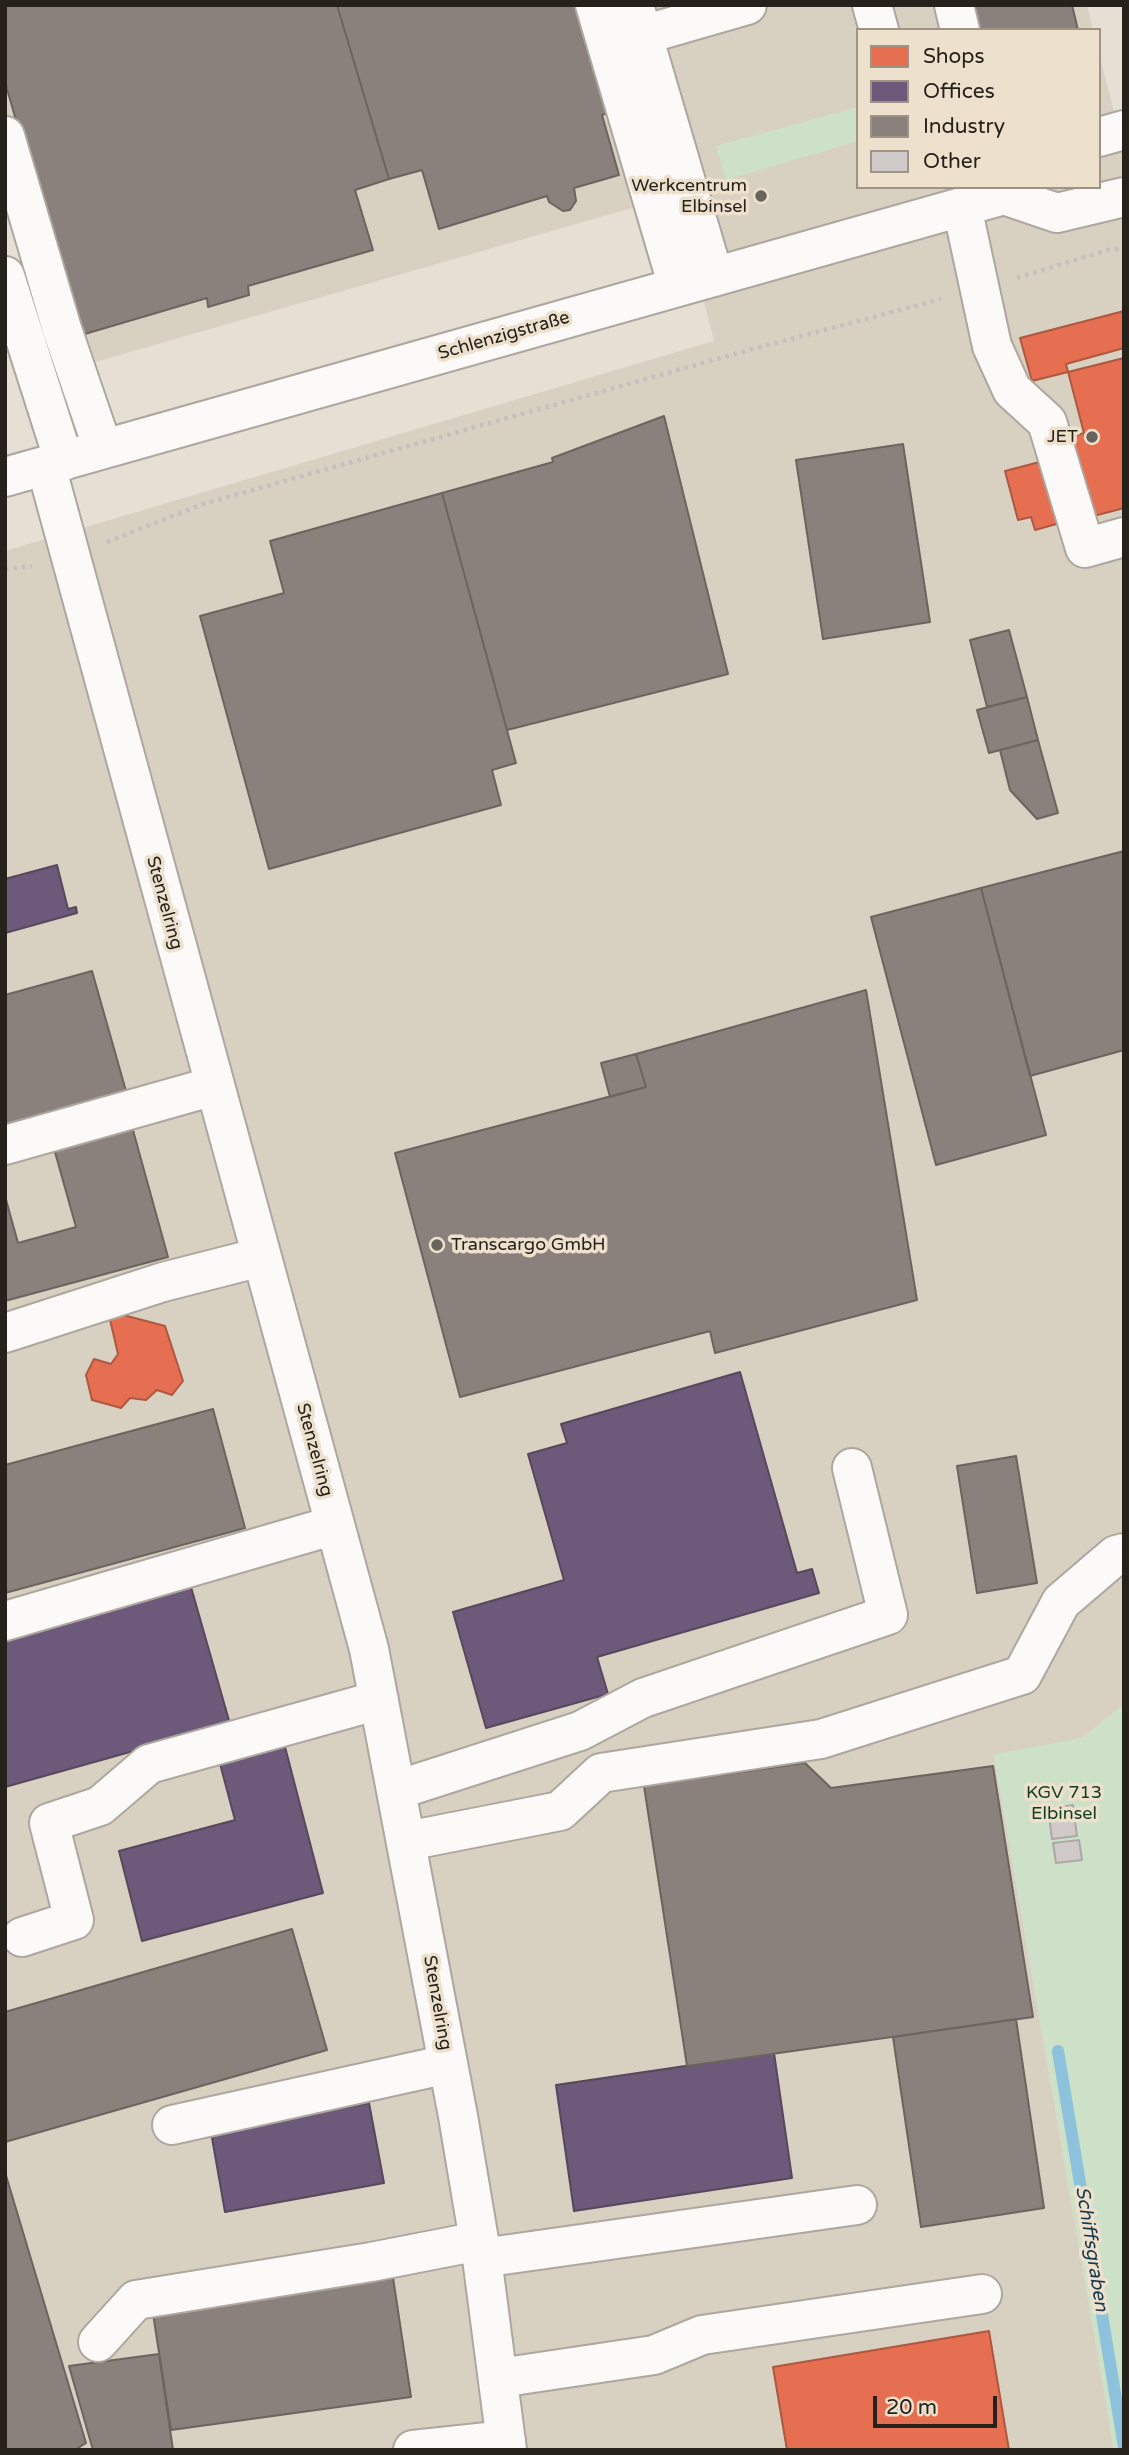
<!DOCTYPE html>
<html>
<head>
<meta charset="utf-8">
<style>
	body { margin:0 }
	#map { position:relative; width:1129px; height:2455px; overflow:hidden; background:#e6dfd4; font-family:"Varela Round",sans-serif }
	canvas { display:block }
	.frame { position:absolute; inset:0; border:7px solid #26211a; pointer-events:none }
	.legend { position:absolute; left:856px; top:28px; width:245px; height:161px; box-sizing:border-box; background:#ede0cd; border:2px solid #9d9485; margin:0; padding:9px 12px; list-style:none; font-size:21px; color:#26211a }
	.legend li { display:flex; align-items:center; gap:14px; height:35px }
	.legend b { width:35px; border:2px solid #9d9485 }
	.scale { position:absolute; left:873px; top:2396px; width:124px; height:32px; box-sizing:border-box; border:4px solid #26211a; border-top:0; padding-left:9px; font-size:21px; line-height:24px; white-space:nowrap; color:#26211a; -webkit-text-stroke:5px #ede0cd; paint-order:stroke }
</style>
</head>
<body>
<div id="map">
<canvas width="1129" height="2455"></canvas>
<div class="frame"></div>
<ul class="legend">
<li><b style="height:19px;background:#e76f51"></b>Shops</li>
<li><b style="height:19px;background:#6d597a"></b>Offices</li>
<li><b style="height:19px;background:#8a817c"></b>Industry</li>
<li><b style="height:19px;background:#cfcac8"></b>Other</li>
</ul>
<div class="scale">20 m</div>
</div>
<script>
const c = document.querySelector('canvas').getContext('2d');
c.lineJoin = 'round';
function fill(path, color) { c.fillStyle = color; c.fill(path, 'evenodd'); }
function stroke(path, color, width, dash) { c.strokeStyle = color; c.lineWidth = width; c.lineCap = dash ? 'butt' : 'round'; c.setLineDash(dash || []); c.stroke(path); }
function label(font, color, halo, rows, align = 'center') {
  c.font = font + ' "Varela Round",sans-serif'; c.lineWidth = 7; c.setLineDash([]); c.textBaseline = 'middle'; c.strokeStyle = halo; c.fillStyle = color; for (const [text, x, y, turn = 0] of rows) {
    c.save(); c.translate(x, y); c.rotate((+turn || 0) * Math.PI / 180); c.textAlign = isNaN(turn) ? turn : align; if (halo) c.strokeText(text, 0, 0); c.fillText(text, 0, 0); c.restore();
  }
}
fill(new Path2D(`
	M5,5H1087L1093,30H858V187H1099V54L1124,150V1704L1082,1738L994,1755L1114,2450H5V551L714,341L677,195L57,373L5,202Z`), '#d8d0c0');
fill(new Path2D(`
	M858,107V141L726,180L716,146Z
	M1124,1704V2450H1114L994,1754L1082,1738Z`), '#cde0c8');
const shops = new Path2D(`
	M1124,311V358L1032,381L1020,338Z
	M1124,348V508L1086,518L1065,438L1084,433L1066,364Z
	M1051,459L1067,521L1035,530L1031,517L1018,520L1005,471Z
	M108,1311L165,1326L183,1381L172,1395L157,1390L146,1400L130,1398L121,1408L92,1400L86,1375L94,1359L111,1364L118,1354Z
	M989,2331L1009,2450H787L773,2367Z`);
fill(shops, '#e76f51');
stroke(shops, '#ad5840', 2);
const offices = new Path2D(`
	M57,865L68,909L76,907L77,913L5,933V879Z
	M740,1372L797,1573L812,1569L819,1593L597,1657L608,1694L486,1728L453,1612L564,1580L528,1454L567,1443L561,1424Z
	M191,1587L230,1724L5,1787V1640Z
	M284,1743L323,1893L142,1941L119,1851L235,1820L219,1760Z
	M774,2053L792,2178L574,2211L556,2085Z
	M369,2103L384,2183L225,2212L211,2132Z`);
fill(offices, '#6d597a');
stroke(offices, '#58485d', 2);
const industry = new Path2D(`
	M5,5H337L389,179L355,190L373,250L248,286L249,295L208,307L207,298L78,336L5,82Z
	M337,5H578L610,112L602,115L619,175L574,188L576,201L570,210L563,211L549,202L547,196L439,229L422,170L389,179Z
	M971,5H1072L1078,30H977Z
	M664,416L728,674L507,730L442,493L553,462L552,458Z
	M903,444L930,622L823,639L796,460Z
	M442,493L516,763L492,770L501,805L269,869L200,616L284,593L270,541Z
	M1009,630L1027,697L987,707L970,640Z
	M1027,697L1038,740L989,753L977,710Z
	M1038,740L1058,813L1037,819L1010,790L1000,750Z
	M1124,851V1050L1030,1076L981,888Z
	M981,888L1046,1135L936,1165L871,917Z
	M92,971L126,1091L5,1125V995Z
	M866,990L917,1300L715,1353L710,1331L460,1397L395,1153L646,1087L636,1054Z
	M636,1054L646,1087L610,1097L601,1063Z
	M131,1123L168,1257L5,1301V1196L18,1243L76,1227L53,1145Z
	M213,1409L245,1528L5,1593V1465Z
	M1016,1456L1037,1583L977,1593L957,1466Z
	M805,1763L831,1788L993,1766L1033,2017L687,2066L644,1786Z
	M292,1929L327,2050L5,2142V2012Z
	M1016,2019L1044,2208L921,2227L893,2037Z
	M5,2172L86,2443L75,2450H5Z
	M392,2271L411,2397L171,2430L152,2307Z
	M159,2354L173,2450H93L69,2366Z`);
fill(industry, '#8a817c');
stroke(industry, '#6c645f', 2);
stroke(new Path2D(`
	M1058,2051L1124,2447`), '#8cc2db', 12);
const building = new Path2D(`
	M1073,1805L1077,1836L1052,1839L1048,1809Z
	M1079,1840L1082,1860L1056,1863L1053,1843Z`);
fill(building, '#cfcac8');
stroke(building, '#ada8a6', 2);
const minor = new Path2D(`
	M595,5L678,287
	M634,5L714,277
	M872,5L879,30
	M954,5L960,30
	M643,35L747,5
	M5,136L62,329L103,449
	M1099,137L1124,130
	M1004,195L1057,213L1124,197
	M962,207L992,346L1012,390L1047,422L1085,548L1124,537
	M5,276L64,461
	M46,466L369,1649L458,2116L482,2258L507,2450
	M5,477L1004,195L1012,187
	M5,1145L214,1086
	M5,1333L163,1282L261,1257
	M5,1621L335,1525
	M397,1790L580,1731L643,1698L888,1615L852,1468
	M407,1841L560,1811L601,1773L821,1739L1022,1675L1061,1602L1116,1555L1124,1553
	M22,1937L74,1920L49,1823L100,1806L149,1764L379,1700
	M172,2125L448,2064
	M482,2258L857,2205
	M98,2342L136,2300L371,2262L479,2241
	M499,2378L654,2355L702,2335L982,2294
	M413,2450L506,2440`);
stroke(minor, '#ada79f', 42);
stroke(new Path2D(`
	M1017,278L1108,250L1124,249
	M107,542L203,504L738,353L941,299
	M5,569L32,566`), '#c3c0bd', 4.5, [3.5, 5]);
stroke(minor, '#fbfaf9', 38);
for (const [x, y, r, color] of [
	[761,196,7,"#69645b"],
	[1092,437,7,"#69645b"],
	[437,1245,7,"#69645b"]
]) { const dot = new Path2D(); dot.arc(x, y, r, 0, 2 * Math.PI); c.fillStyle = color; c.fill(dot); stroke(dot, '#ede0cd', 2.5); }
label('18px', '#26211a', '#ede0cd', [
	["Werkcentrum",747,186],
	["Elbinsel",747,207],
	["JET",1078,437],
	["Transcargo GmbH",451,1245,"left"]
], 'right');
label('18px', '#26211a', '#ede0cd', [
	["Schlenzigstraße",504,336,-16],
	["Stenzelring",164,903,75],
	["Stenzelring",314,1450,75],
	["Stenzelring",437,2003,80]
]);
label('18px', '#113f1e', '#ede0cd', [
	["KGV 713",1064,1793],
	["Elbinsel",1064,1814]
]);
label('italic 19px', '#163a4c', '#ede0cd', [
	["Schiffsgraben",1091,2249,81]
]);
</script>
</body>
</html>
